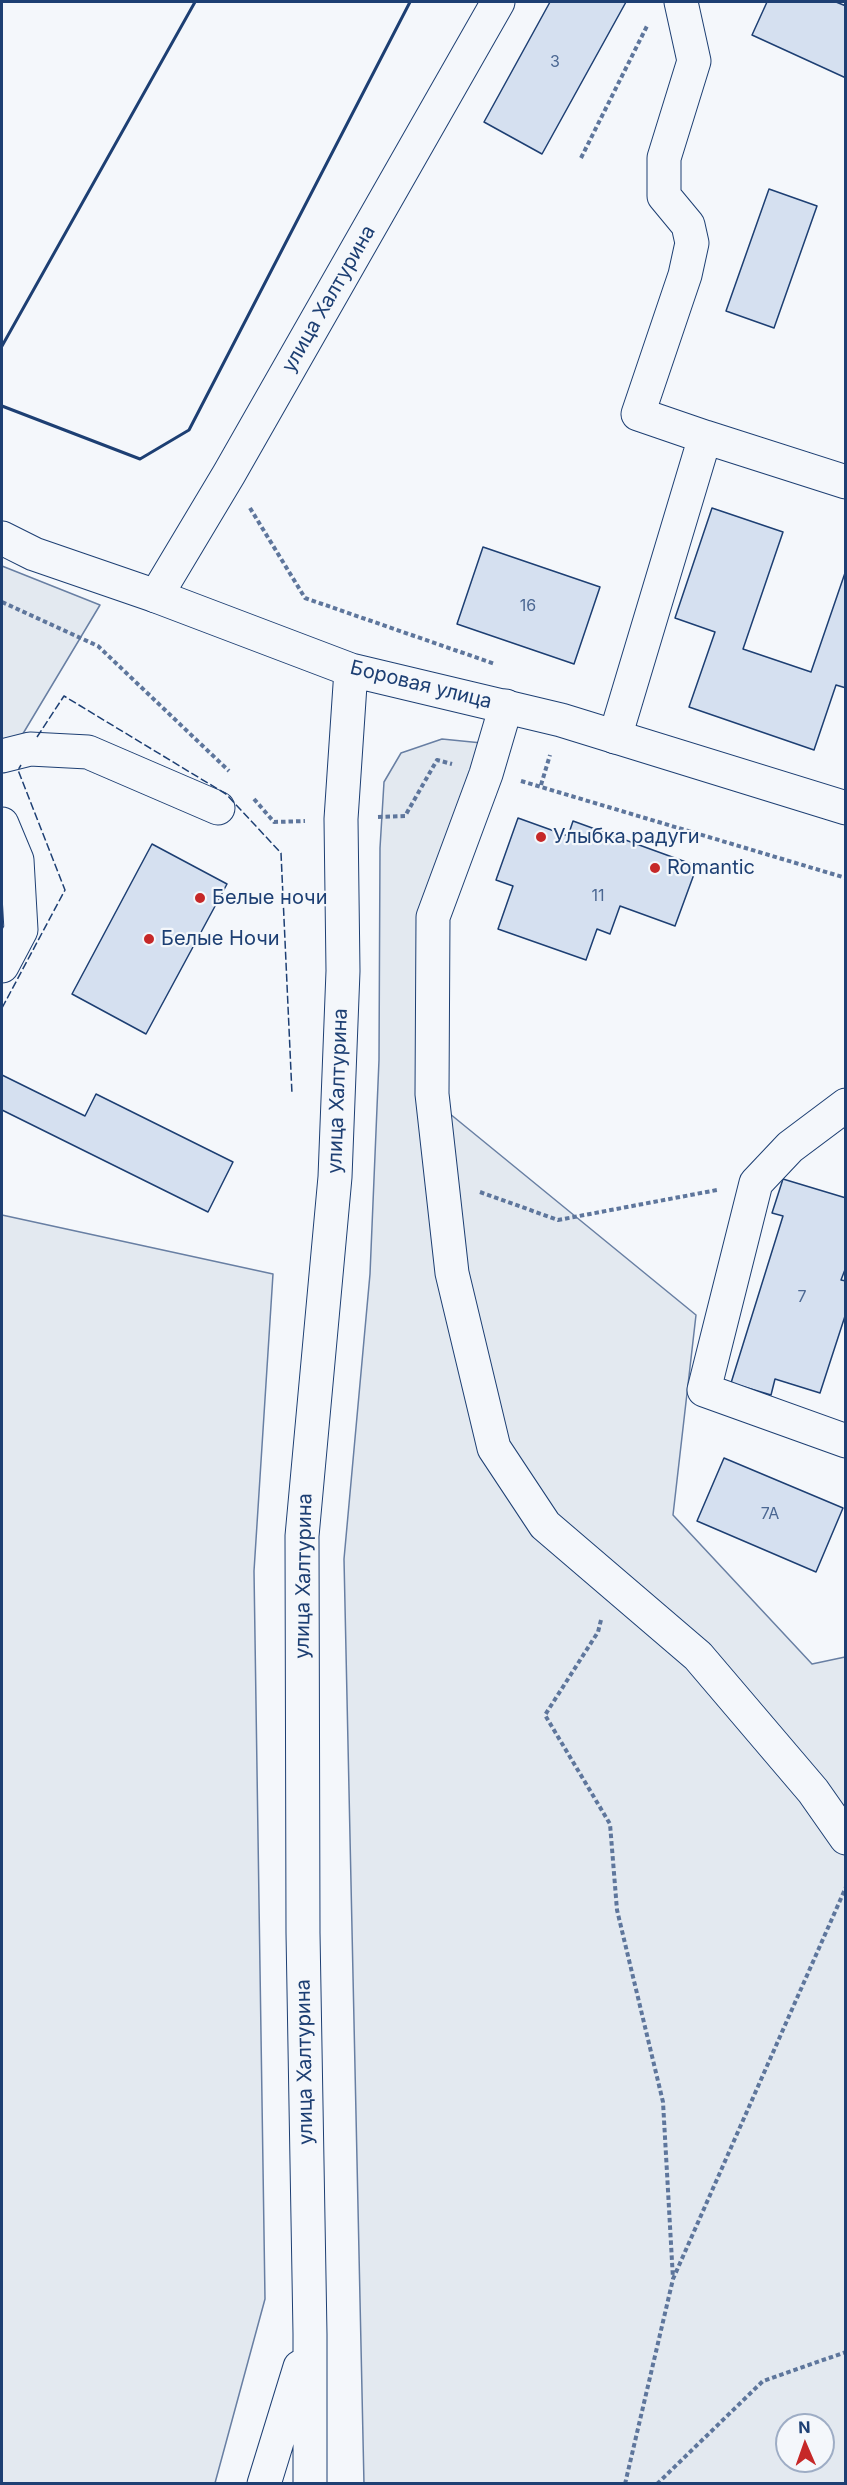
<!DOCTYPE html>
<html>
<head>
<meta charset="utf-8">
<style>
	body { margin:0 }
	#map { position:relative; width:847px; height:2485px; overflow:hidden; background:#f4f7fb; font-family:Inter,sans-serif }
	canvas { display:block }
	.frame { position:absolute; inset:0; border:3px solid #1d3f73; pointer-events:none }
	.north { position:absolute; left:775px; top:2413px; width:60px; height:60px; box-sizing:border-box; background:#f4f7fb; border:2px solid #9eadc5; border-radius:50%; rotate:358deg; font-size:16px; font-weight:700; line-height:24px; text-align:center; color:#1d3f73 }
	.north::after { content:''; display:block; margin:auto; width:21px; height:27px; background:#c62828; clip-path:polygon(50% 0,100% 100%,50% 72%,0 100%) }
</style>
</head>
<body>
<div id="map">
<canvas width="847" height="2485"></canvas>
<div class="frame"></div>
<div class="north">N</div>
</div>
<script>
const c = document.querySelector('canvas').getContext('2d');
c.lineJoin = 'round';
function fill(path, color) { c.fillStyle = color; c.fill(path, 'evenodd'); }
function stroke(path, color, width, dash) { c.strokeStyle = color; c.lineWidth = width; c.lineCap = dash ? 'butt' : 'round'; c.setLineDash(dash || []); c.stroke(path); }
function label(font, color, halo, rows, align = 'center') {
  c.font = font + ' Inter,sans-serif'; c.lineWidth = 4.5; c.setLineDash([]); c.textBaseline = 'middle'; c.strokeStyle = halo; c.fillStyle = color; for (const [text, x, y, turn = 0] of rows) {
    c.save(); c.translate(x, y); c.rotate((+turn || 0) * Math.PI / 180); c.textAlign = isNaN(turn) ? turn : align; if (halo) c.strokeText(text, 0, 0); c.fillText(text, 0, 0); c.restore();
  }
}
const green = new Path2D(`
	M2,566L100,605L9,757L2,752Z
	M442,739L482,743L437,862L422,1091L696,1315L673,1515L812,1664L845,1657L846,2483L364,2484L344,1559L370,1274L379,1060L380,848L384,782L401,753ZM787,2425H823V2461H787Z
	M2,1215L273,1274L254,1571L265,2299L215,2483H2Z`);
fill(green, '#e3e9f0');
stroke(green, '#687fa3', 1.5);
const building = new Path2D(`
	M550,2H626L542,154L484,122Z
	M767,2H836L846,6V78L752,35Z
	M769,189L817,206L774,328L726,311Z
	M712,508L783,532L743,649L811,672L846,570V688L836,685L814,750L689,707L715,632L675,618Z
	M483,547L600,587L574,664L457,624Z
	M518,818L568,836L573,821L697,866L675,926L620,906L610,934L597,929L586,960L498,929L513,886L496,880Z
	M152,844L227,884L146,1034L72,994Z
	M2,1075L85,1116L96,1094L233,1162L208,1212L2,1110Z
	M783,1179L846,1198V1267L841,1280L846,1281V1313L820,1393L775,1379L771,1395L731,1383L783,1216L772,1213Z
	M724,1458L843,1508L816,1572L697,1521Z`);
fill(building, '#d5e0f0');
stroke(building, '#1d3f73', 1.5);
const minor = new Path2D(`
	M705,437L846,482
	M156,596L229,474L498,2
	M506,706L486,774L433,917L432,1094L452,1273L494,1448L545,1525L698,1656L813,1791L846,1838
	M615,737L705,437L638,414L685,275L692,243L688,225L664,196V158L694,61L681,2
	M2,756L30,749L88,752L218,808
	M2,824L17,860L21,930L2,966
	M846,1105L790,1147L756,1183L704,1390L846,1441`);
const major = new Path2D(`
	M2,538L34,554L156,596L351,670L561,720L846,808
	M264,2484L300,2367
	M310,2484V2334L303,1933L302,1536L335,1177L343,971L341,819L351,670`);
stroke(minor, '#1d3f73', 35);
stroke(major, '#1d3f73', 35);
stroke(new Path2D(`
	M581,158L648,24
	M250,508L305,598L495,664
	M2,602L98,646L229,771
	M521,781L846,878
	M541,785L550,755
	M254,799L274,822L305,821
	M378,817L405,816L437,760L452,764
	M480,1192L558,1220L717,1190
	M601,1620L598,1632L545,1715L610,1824L617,1910L663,2102L673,2279
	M625,2484L673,2279L846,1887
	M657,2484L763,2381L846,2352`), '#5e769c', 4, [4.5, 3]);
stroke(minor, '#f4f7fb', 33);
stroke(major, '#f4f7fb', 33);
stroke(new Path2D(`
	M37,737L64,696L226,794L281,853L292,1094
	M2,1008L65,890L18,770L21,765`), '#1d3f73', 1.5, [8, 3]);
stroke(new Path2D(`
	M2,346L195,2
	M2,406L140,459L189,430L410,2`), '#1d3f73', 3);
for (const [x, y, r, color] of [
	[541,837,6,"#c62828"],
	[655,868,6,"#c62828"],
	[200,898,6,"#c62828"],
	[149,939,6,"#c62828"]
]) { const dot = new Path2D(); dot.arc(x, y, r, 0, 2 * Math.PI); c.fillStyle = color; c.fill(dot); stroke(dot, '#f4f7fb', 2); }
label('16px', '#4b6792', null, [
	["3",555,62],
	["16",528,606],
	["11",598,896],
	["7",802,1297],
	["7А",770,1514]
]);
label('20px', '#1d3f73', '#f4f7fb', [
	["улица Халтурина",329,299,-60],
	["Боровая улица",421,685,14],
	["улица Халтурина",338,1091,-88],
	["улица Халтурина",304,1576,-89],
	["улица Халтурина",305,2062,-91]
]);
label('20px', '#1d3f73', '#f4f7fb', [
	["Улыбка радуги",553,837],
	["Romantic",667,868],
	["Белые ночи",212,898],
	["Белые Ночи",161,939]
], 'left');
</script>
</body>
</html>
